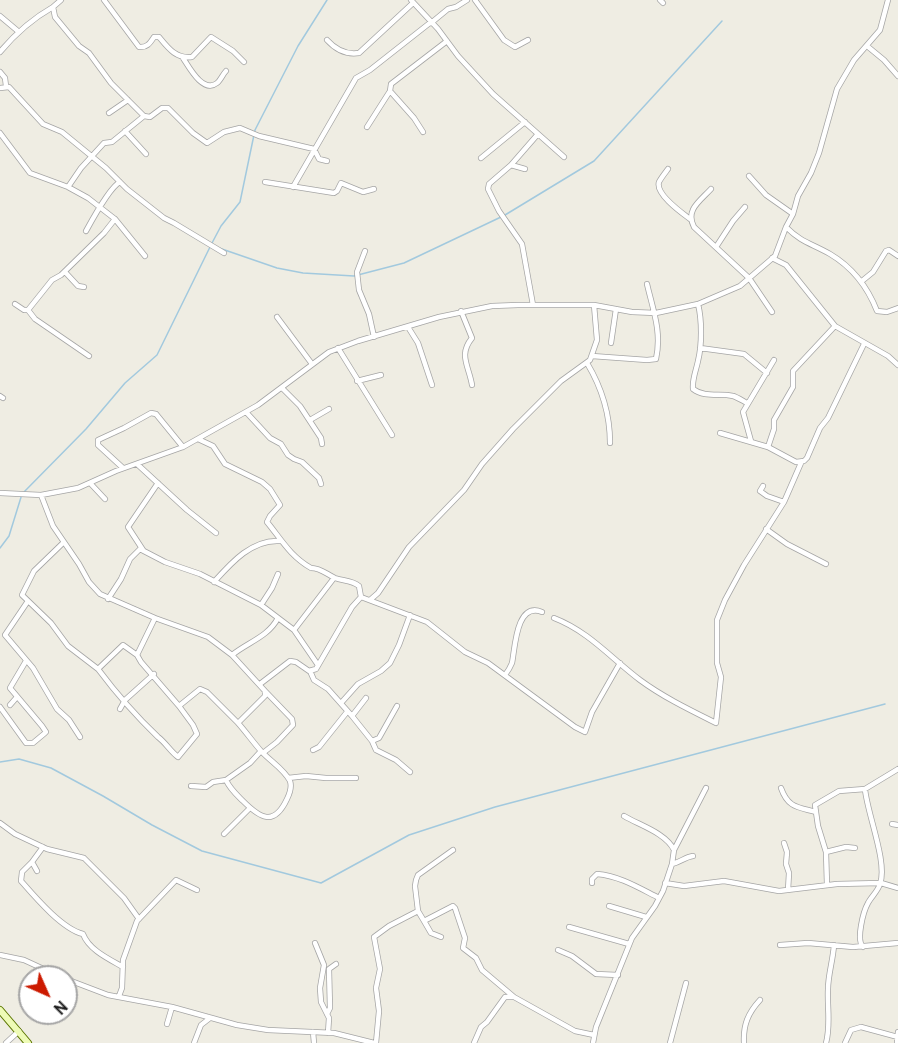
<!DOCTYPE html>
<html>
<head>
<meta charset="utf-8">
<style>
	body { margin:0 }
	#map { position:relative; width:898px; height:1043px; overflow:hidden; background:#efede3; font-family:Overpass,sans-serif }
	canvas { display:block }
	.north { position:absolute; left:18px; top:965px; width:60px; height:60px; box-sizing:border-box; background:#fff; border:2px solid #a5a5a5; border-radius:50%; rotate:135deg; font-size:16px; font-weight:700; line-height:24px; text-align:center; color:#1e1e1e }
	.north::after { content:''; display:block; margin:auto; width:21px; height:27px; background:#cc1a00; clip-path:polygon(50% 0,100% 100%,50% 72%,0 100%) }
</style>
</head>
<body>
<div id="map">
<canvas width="898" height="1043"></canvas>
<div class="north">N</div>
</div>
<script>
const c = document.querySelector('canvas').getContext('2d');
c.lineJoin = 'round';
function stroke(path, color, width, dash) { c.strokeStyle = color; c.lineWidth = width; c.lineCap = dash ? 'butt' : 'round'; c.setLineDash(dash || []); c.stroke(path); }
stroke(new Path2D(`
	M505,215L594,161L722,21
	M212,243L221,226L240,202L255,130L298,46L327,0
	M219,248L277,268L303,273L354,276L404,263L501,217
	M0,548L9,536L22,494L86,429L125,383L157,355L210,247
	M0,762L19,759L51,768L103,796L152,825L202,851L321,883L409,835L495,807L885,704`), '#a2c9de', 1.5);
const minor = new Path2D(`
	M61,0L53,7L55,17L79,46L89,53L111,83L144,116L150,117L162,108H168L193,133L207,143L224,132L240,128L259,136L314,149L319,159L327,161
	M104,0L139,47C147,48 150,43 154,37H159C168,48 176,59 192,57L211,37L233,51L244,62
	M411,0L438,29L458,56L493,94L564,157
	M475,0L504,40L515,47L528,40
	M660,0L663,3
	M0,16L19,32
	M431,23L448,9L456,7L467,0
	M327,40C336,50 346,55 359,53L413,3
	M867,46L884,60L898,76
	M0,52C15,34 32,19 53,7
	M183,58C189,67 203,94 217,83C220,81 223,74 226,71
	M0,72L5,78L6,86
	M0,88L9,87L43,124L62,132L106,168L127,189L164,218L174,223L224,253
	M390,91L414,118L423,132
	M109,113L128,100
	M367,127L390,91L391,84L447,41
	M125,131L146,154
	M0,133L30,173L68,187L88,198L115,219L104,233L61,275L52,280L28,310H24L15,304
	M481,158L525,122
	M511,165L538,134
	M525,169L511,165L489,184L488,189L499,211L522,244L533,305
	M668,169C665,173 661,178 659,182C655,194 682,213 690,219
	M749,176L766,195L793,214
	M265,182L334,193L337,191L341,183L363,192L374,189
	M68,187L81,168L104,143L112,142L144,116
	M293,187L356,78L370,70L431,22
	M711,189C700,201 685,210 694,227L749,278L772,312
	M115,219L145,256
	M786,227C802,243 811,243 830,254C852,267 868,288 877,311L887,312L898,308
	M86,231C92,220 110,187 120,182
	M716,247L733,221L745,207
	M365,251L357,272L359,290L369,314L374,337
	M772,258L786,265L835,326L888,356L898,365
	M65,272L78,286L84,287
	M862,281L873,272L886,251L889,250L898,256
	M698,304C702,320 702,345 698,361C696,371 692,379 693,389C705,398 719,393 733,396C737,397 743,401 747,403
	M28,310L35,319L89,356
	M461,311L472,338C458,355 469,366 472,385
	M277,317L312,364
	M408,327L418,343L432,385
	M611,343L616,309
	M338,348L392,435
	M700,348L744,354L767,373
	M592,356L647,360L656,359C662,332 653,310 647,284
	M587,363C602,388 610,414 610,443
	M357,381L381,375
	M282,388L300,406L321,438L322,444
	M0,396L3,398
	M246,412L270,438L281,444L288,455L294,459L302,462L319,478L321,484
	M310,420L329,409
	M720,433L768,447L796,462L804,461L807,458L820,428L828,418L864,344
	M198,439L213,446L225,464L262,482L270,489L280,505L270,516L267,522C281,539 290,556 311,568C321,568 326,574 335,578C343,581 352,580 359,586L361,597
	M751,441L743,412L774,360
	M768,447L774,429V420L793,387V371L835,326
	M137,464L187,510L216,533
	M123,468L98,445V440L124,428L151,413L156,414L183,447
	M90,483L105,499
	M763,486L760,491L767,496L784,502
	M0,493L41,495L78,488L116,471L183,447L258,405L329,352L358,341L439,317L492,306L518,305H594L632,312L656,313L698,304L740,286L775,256L786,227L793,214L798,196L811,173L819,153L837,89L854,60L880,30L888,0
	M41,495L53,526L79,564L89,582L100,594L155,618L208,637L232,655L265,691V696L238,723C246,732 253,742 261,751C270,761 284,769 290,781C292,787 290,793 287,799C274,827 260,818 243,801C236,794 230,789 226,780
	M766,529L787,544L826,564
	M64,542L34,571L22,595L51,623L68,646L98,669L123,645L137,655
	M143,550L128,527L158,483
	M214,582C231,563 252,539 280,541
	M108,599L121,579L130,559L140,549L165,562L200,574L261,605L294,630
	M370,600L378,593L409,547L464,490L482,464L513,429L561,381L590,360L597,340L594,305
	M28,601L5,635L33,668L57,709L69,720L80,737
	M261,605L272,588L278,574
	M155,618L137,655L141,662L179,706L200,689L207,692L238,723
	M554,618C588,631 611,658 640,680C663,697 690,710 716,723L721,677L717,663V620L725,600L744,565L784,502L801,463
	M232,655C248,642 268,637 278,618
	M318,665L294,630L334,578
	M98,669C116,693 136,716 158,737C166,743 170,751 178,757L197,734L193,725L179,706
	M310,671L314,680L328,689L352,716L366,698
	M505,675C508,671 510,668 512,663C515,649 516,601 542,612
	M260,684L290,661L296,662L309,671L316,669L352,607L361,597L427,622L465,652L488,663L575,727L585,732L592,712L620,663
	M341,703L358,684L381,671L390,663L399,645L410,615
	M10,705L17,697
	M0,707L26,743H33L45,733L46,732L42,726L10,688L26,661
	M120,709L125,700L154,674
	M352,716L372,741L379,738L397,706
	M372,741L376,750L396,760L410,772
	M313,750L319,747L347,712
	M263,753L277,742L293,725L292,719L265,691
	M288,778L306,776L326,778H356
	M191,786L206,787L213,782L226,780L250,763L261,751
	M781,788C788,808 798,807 816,812
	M624,816C639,825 666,833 674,850
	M0,823L15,834L47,849L84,858L124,898L139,919
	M892,824L898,825
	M224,834L249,809
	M784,843L787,852L786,864L789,873L788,890
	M453,850L418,875L416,880L415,886L418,911L424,921L453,906L455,908L465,938L463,948L476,958L482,970L514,997
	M826,852L846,847L855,848
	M32,862L22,872L21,881C35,897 62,929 83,934C89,950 109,959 123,967
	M672,864C681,862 685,857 693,856
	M37,871L32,862L43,847
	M592,883V879L597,874C620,876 639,888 659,898
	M665,883L684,886L724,881L779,891L837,884L881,883L898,888
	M827,885L826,852L818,826L815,805L839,791L865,789L898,769
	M609,906L646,917
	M424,921L431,933L441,937
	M569,927L629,944
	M315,943L324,965L320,988L321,1002L329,1018L328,1033
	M780,945L808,943L853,947L898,943
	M863,947C856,940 863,912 868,903C871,897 878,891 880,884C888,863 867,813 865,789
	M558,950L572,956L596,974L618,975
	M0,955L24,960L61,977
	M66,979L108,995L172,1007L237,1025L268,1030L334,1033L374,1043
	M119,996L122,988L123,960L137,921L176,880L197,890
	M327,1014L330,1008L329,969L336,964
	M167,1024L172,1007
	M313,1032L314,1043
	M6,1043L19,1031
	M194,1043L201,1025L210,1018
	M376,1043L379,1011L376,988L380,969L374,937L389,926L418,911
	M474,1043L481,1027L487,1022L505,997H514L575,1031L594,1035
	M593,1043L596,1027L632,938L655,906L663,891L672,864L674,850L706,788
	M670,1043L686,983
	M744,1043C743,1025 748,1013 760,1000
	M826,1043C831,1025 827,1007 828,989C828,975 833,960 834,945
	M845,1043L851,1030L861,1027L898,1037
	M897,1043L898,1032`);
const secondary = new Path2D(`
	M0,1010L28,1043`);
stroke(minor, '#a5a5a5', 6);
stroke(secondary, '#5c7702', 8);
stroke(minor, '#fff', 4.5);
stroke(secondary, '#eefbb6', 6);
</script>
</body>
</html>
